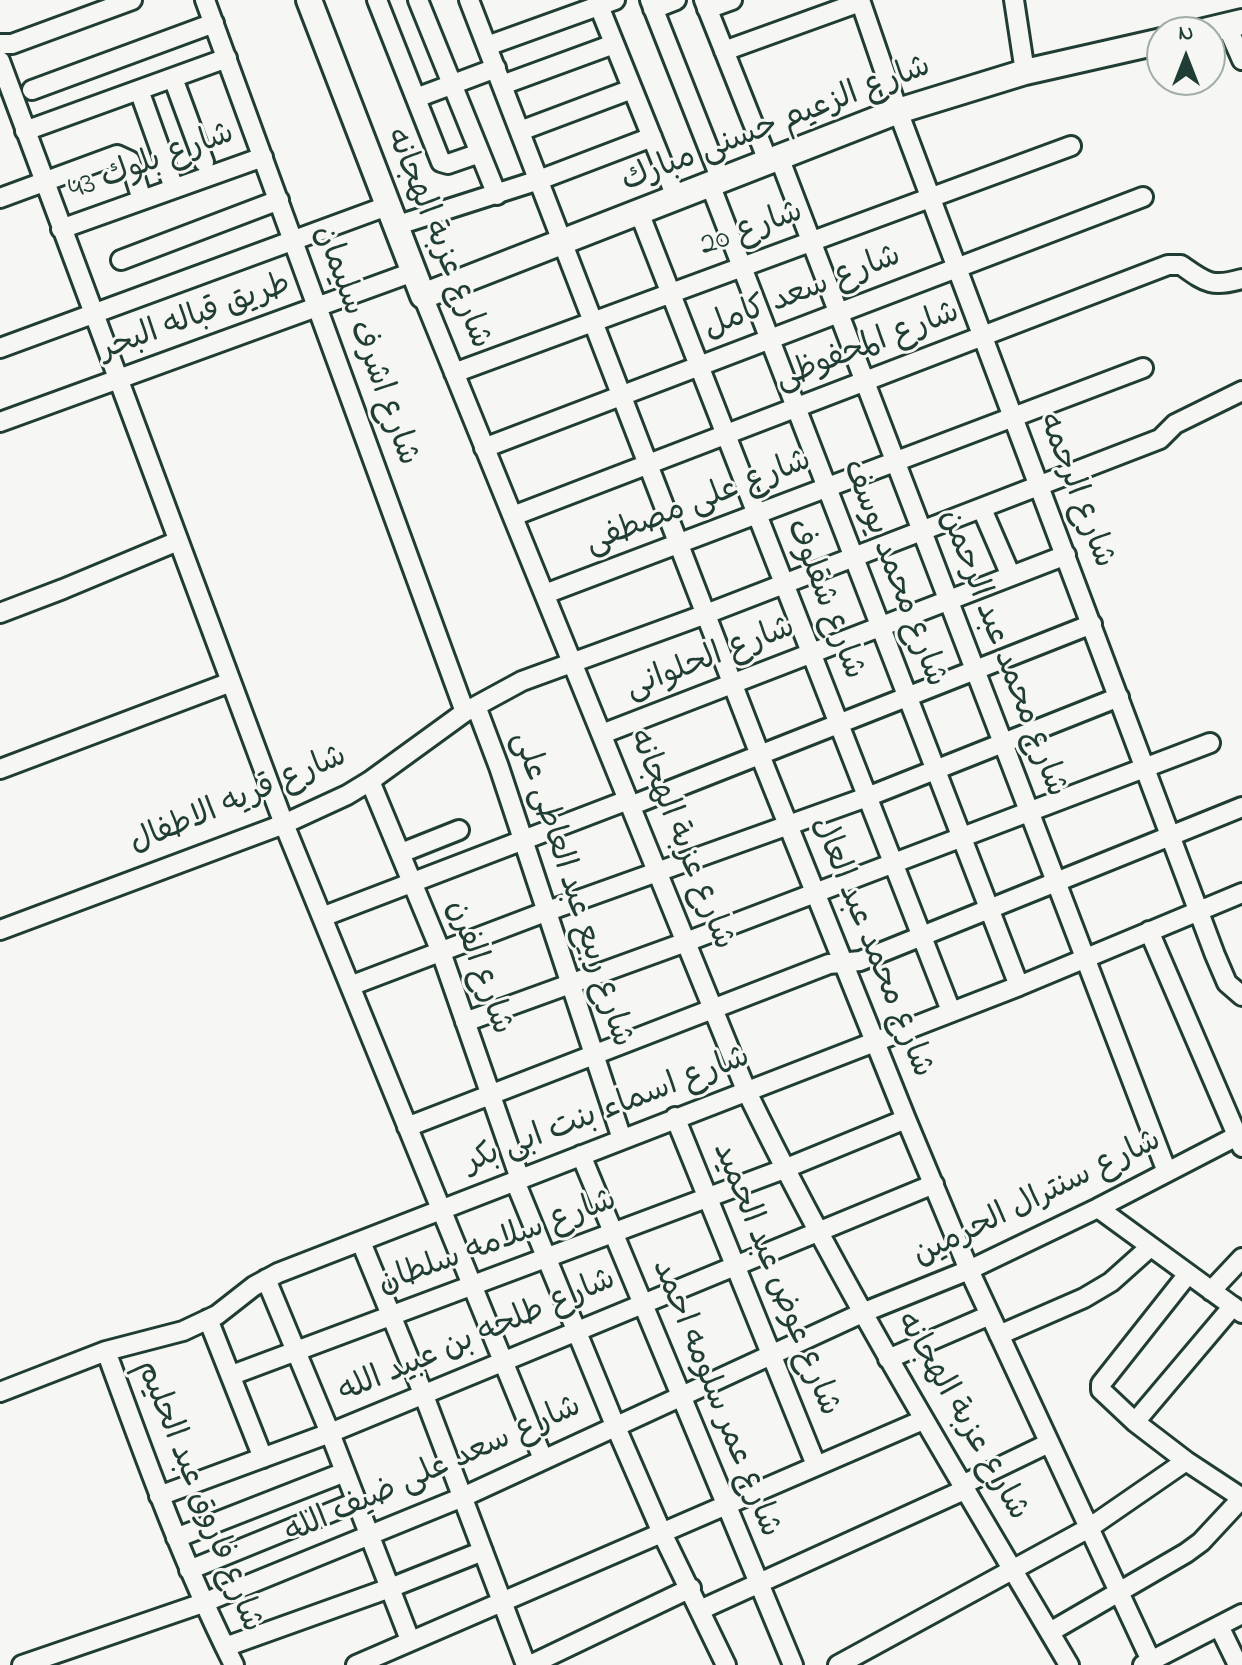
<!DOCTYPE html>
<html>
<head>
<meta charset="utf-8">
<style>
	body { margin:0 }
	#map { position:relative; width:1242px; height:1665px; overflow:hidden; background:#f6f6f2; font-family:"Indie Flower",sans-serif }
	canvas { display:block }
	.north { position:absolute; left:1146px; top:16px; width:80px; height:80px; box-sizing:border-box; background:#f6f6f2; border:2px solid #a0aca6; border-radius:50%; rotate:0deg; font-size:22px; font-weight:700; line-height:32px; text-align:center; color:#1f3d34 }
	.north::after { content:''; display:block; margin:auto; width:28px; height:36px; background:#1f3d34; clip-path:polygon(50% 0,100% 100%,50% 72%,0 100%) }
</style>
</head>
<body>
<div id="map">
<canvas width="1242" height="1665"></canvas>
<div class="north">N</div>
</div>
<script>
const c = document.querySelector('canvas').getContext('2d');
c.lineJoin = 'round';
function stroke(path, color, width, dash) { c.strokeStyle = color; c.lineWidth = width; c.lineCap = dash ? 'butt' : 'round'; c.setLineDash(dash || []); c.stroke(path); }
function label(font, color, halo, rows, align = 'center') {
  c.font = font + ' "Indie Flower","Playpen Sans Arabic",sans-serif'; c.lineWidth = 6; c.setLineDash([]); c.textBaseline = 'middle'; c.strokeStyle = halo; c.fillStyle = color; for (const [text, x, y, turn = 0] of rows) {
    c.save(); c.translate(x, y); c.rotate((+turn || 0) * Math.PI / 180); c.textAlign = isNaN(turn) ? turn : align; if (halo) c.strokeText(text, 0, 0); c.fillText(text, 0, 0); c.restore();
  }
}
const street = new Path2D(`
	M205,0L465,712
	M377,0L441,162L448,164L480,153
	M418,0L497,195
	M469,0L760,755L906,1119L969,1270L1153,1665
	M650,0L721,180
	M704,0L768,161
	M860,0L898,111L1215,955L1227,983L1242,996
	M1014,0L1025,72
	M599,6L676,197
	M653,9L676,0
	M707,9L732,0
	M1227,26L1242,60
	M0,44H12L132,0
	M487,46L615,0
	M724,51L860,2
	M0,61L284,824L543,1459
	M173,78L204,162
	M502,85L614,44
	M32,90L214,23
	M139,90L174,188
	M416,98L496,68
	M25,131L227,58
	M520,131L632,89
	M779,157L1167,1172
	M710,184L1019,986
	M0,198L117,155L130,161L142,200
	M639,212L951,1011
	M395,226L539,180L652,137
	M61,229L263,157
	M121,260L279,200
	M423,296L746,1090C842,1288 957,1475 1069,1665
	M0,348L387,206
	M454,373L1071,146
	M0,422L413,272
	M484,448L1143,197
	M982,509L1011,576
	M513,516L1168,265H1181C1205,282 1211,288 1242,279
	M545,594L1143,368
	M0,613L63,589L178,541
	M476,706L499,767L622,1139
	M602,734L1066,555
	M0,769L231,682
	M370,781L441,952L520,1179
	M630,806L1092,624
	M401,853L459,830
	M322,917L628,800
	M0,930L284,824L347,795L370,781L465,712L522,681L706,614L1160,439L1175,424L1242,391
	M1149,931L1242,1147
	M350,986L545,912L867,797L1119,697
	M465,1022L686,942L1210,743
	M675,1117L816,1465
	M407,1127L829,964L860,961L1242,807
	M581,1155L793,1665
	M515,1181L615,1425L662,1533L726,1665
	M1098,1208L1242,1313
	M361,1242L423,1393L526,1665
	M1188,1274L1101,1384V1390L1135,1422L1186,1461L1242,1498
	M266,1279L330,1433L410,1640
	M1211,1291L1242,1258
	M208,1319L263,1458
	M999,1335L1084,1298L1111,1282L1149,1248
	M106,1351C145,1458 183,1564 234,1665
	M888,1359L990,1315
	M232,1375L784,1169L906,1119
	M0,1392L106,1351L183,1331L217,1315L254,1286L278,1273L1019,986L1242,893
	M1135,1422L1233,1306
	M962,1485L1049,1443
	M159,1496L330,1433L934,1184
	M176,1538L345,1472
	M189,1570L356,1502
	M700,1610L964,1490
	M1219,1626L1238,1665
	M1050,1632L1186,1553L1201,1542L1242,1498
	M225,1647L390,1588L483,1551
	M22,1665L203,1603L463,1497L862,1313L969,1270L1098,1208L1237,1136
	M356,1665L923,1420
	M530,1665L691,1588
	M838,1665L1089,1528L1186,1461
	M1143,1665L1242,1614`);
const secondary = new Path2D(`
	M309,0L423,296L898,111L1025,72L1162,41
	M1200,32L1242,22`);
stroke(street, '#1f3d34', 24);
stroke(secondary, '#1f3d34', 30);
stroke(street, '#f6f6f2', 18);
stroke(secondary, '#f6f6f2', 24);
label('32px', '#1f3d34', '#f6f6f2', [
	["شارع الزعيم حسنى مبارك",777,126,-21],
	["شارع بلوك 43",152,164,-20],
	["شارع 20",752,231,-20],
	["شارع عزبة الهجانه",436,239,68],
	["شارع سعد كامل",803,294,-21],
	["طريق قباله البحر",196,319,-20],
	["شارع اشرف سليمان",364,346,70],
	["شارع المحفوظى",868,348,-21],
	["شارع الرحمه",1074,491,69],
	["شارع على مصطفى",699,504,-21],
	["شارع محمد يوسف",892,574,69],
	["شارع شقلوف",823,600,69],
	["شارع محمد عبد الرحمن",1001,654,69],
	["شارع الحلوانى",711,660,-21],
	["شارع قريه الاطفال",239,802,-23],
	["شارع عزبة الهجانه",679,840,68],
	["شارع ربيع عبد العاطى على",570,890,72],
	["شارع محمد عبد العال",870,948,68],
	["شارع الفرن",477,968,70],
	["شارع اسماء بنت ابى بكر",608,1112,-21],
	["شارع سنترال الحرمين",1038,1200,-26],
	["شارع سلامه سلطان",498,1244,-20],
	["شارع عوض عبد الحميد",774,1280,68],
	["شارع طلحه بن عبيد الله",478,1338,-23],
	["شارع عمر سلومه احمد",714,1399,68],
	["شارع عزبة الهجانه",960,1417,60],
	["شارع سعد على ضيف الله",434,1472,-24],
	["شارع فاروق عبد الحليم",197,1497,68]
]);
</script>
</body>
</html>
